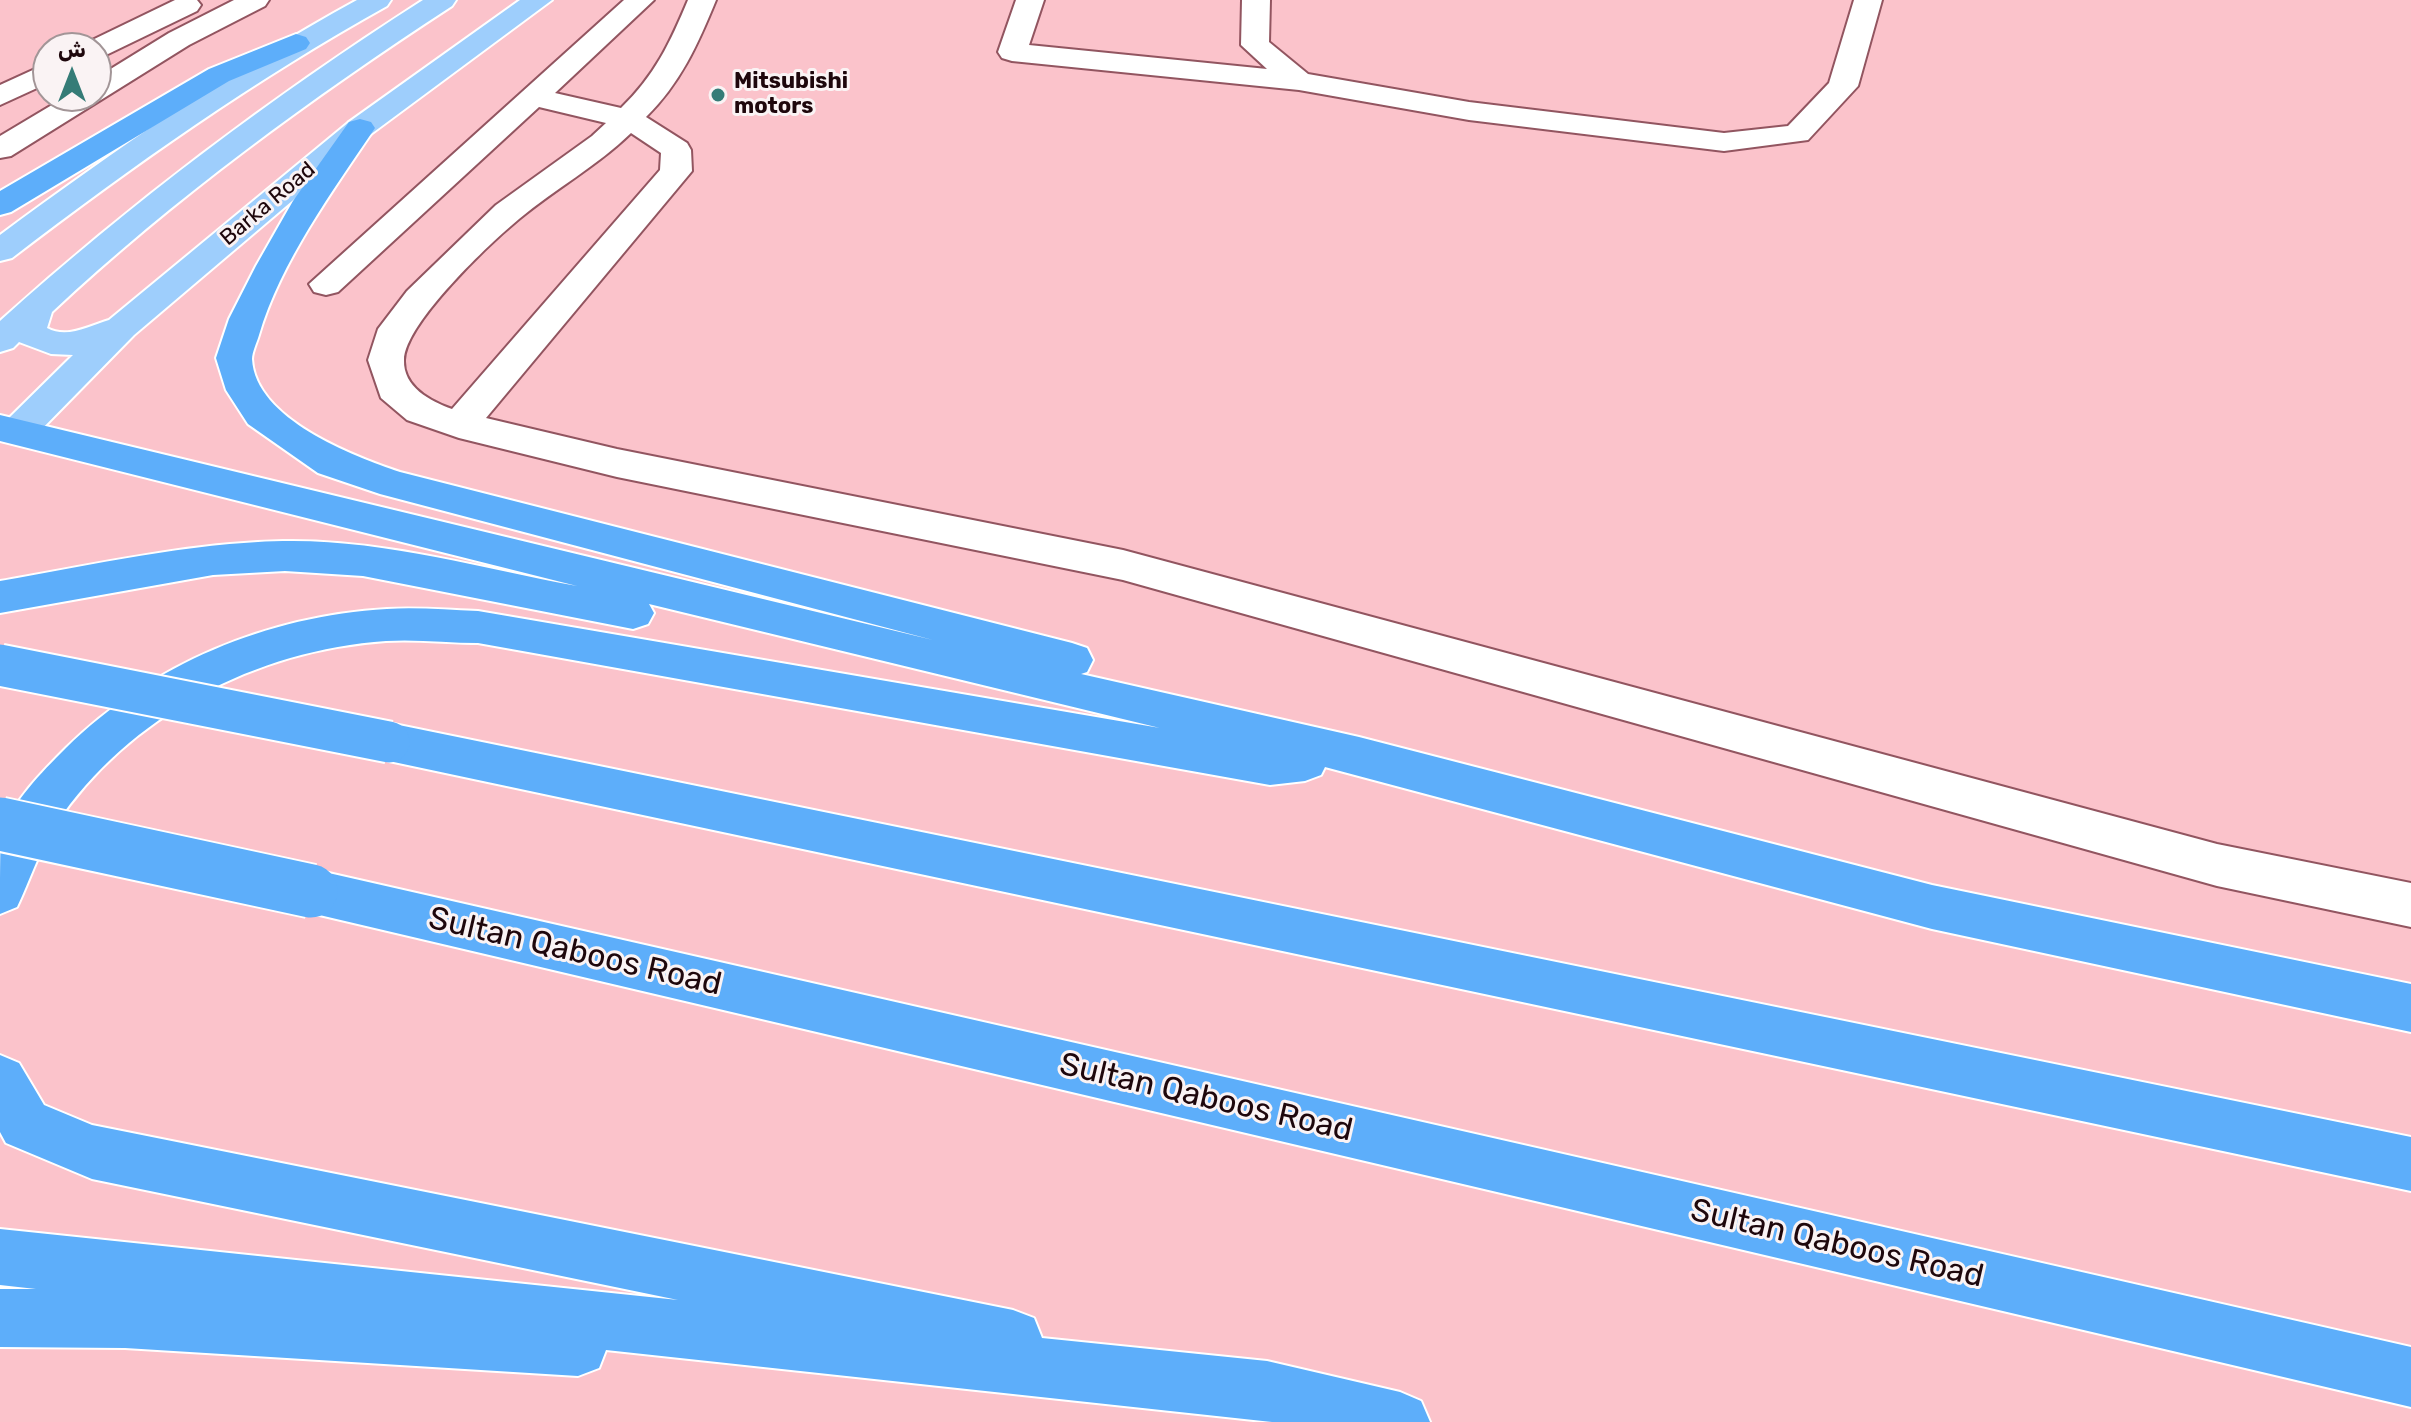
<!DOCTYPE html>
<html>
<head>
<meta charset="utf-8">
<style>
	body { margin:0 }
	#map { position:relative; width:2411px; height:1422px; overflow:hidden; background:#fbc3cb; font-family:Rubik,Cairo,sans-serif }
	canvas { display:block }
	.north { position:absolute; left:32px; top:32px; width:80px; height:80px; box-sizing:border-box; background:#faf3f4; border:2px solid #a29597; border-radius:50%; rotate:0deg; font-size:22px; font-weight:700; line-height:32px; text-align:center; color:#1e070c }
	.north::after { content:''; display:block; margin:auto; width:28px; height:36px; background:#357c77; clip-path:polygon(50% 0,100% 100%,50% 72%,0 100%) }
</style>
</head>
<body>
<div id="map">
<canvas width="2411" height="1422"></canvas>
<div class="north">ش</div>
</div>
<script>
const c = document.querySelector('canvas').getContext('2d');
c.lineJoin = 'round';
function stroke(path, color, width, dash) { c.strokeStyle = color; c.lineWidth = width; c.lineCap = dash ? 'butt' : 'round'; c.setLineDash(dash || []); c.stroke(path); }
function fill(path, color) { c.fillStyle = color; c.fill(path, 'evenodd'); }
function label(font, color, halo, rows, align = 'center') {
  c.font = font + ' Rubik,sans-serif'; c.lineWidth = 6; c.setLineDash([]); c.textBaseline = 'middle'; c.strokeStyle = halo; c.fillStyle = color; for (const [text, x, y, turn = 0] of rows) {
    c.save(); c.translate(x, y); c.rotate((+turn || 0) * Math.PI / 180); c.textAlign = isNaN(turn) ? turn : align; if (halo) c.strokeText(text, 0, 0); c.fillText(text, 0, 0); c.restore();
  }
}
const minor = new Path2D(`
	M175,0H197L201,5L197,11L106,55L96,58V48H82L86,43Z
	M234,0H269L265,6L189,45L11,156L0,158V136L67,96H96V78L169,33Z
	M624,0H654L555,93L621,108C655,75 670,43 688,0H716C698,44 680,84 646,117L687,143L691,150L692,171L486,418L617,449L1123,550L2217,844L2411,883V927L2217,886L1123,580L617,477L459,438L407,420L381,398L368,360L378,329L407,291L496,205L592,136L606,123L539,107L338,292L326,295L314,292L309,284ZM631,133L661,153L660,170L452,409C430,401 403,387 404,360C405,323 490,243 519,219C555,189 597,166 631,133Z
	M1016,0H1044L1029,45L1267,69L1241,45L1242,0H1270L1269,42L1308,74L1469,102L1724,133L1788,126L1829,83L1854,0H1882L1858,86L1808,140L1724,151L1469,120L1299,90L1012,61L1002,58L998,52Z
	M48,63V83L0,105V85Z`);
const major = new Path2D(`
	M357,0H391L387,6C254,80 132,166 12,258L0,261V235C115,150 231,69 357,0Z
	M423,0H456L452,6C311,98 175,197 52,312L47,328C67,339 89,326 109,320L349,122L520,0H552L371,134L134,335L31,440L18,444L5,440L0,430L5,422L73,355L51,354L19,342L13,348L0,352V321C132,202 273,96 423,0Z`);
const highway = new Path2D(`
	M296,34L306,37L310,43L306,49L229,81L11,212L0,215V191L209,69Z
	M360,119L371,122L375,128C333,190 280,263 259,335C257,342 252,352 252,359C255,419 353,456 400,472L1072,643L1087,648L1093,660L1087,672L1081,674L1359,737L1932,885L2411,984V1032L1932,929L1325,767L1321,775L1305,781L1270,785L478,643C448,643 417,639 386,641C257,650 129,715 56,824C39,850 30,880 17,907L0,914C0,893 0,854 1,835C13,801 41,773 66,748C152,664 267,616 387,609C417,607 448,610 478,611L1160,728L649,604L654,613L648,624L633,629L363,576L285,571L213,575L0,613V581C93,565 188,543 283,541C381,539 481,568 577,586L0,441V415L933,640L380,494L318,473L248,424L226,390L216,358L229,319L256,266L293,201L349,122Z
	M389,723L2411,1137V1191L389,761L373,755L367,742L373,729Z
	M311,869L2411,1347V1407L311,913L294,906L287,891L294,876Z
	M0,1055L19,1063L44,1105L92,1125L1013,1310L1034,1318L1042,1338L1267,1361L1400,1392L1421,1401L1430,1422H1272L606,1350L599,1368L578,1376L125,1348L0,1347V1289H36L0,1285V1229L678,1300L92,1179L6,1143L0,1132Z`);
stroke(minor, '#925560', 4);
stroke(major, '#fff', 4);
stroke(highway, '#fff', 4);
fill(minor, '#fff');
fill(major, '#9ecefc');
fill(highway, '#5daefa');
const highwayBridgeFar1 = new Path2D(`
	M0,665L389,742`);
const highwayBridge = new Path2D(`
	M0,824L311,891`);
stroke(highwayBridgeFar1, '#fff', 45, []);
stroke(highwayBridge, '#fff', 57, []);
stroke(highwayBridgeFar1, '#5daefa', 41);
stroke(highwayBridge, '#5daefa', 53);
for (const [x, y, r, color] of [
	[718,95,8,"#357c77"]
]) { const dot = new Path2D(); dot.arc(x, y, r, 0, 2 * Math.PI); c.fillStyle = color; c.fill(dot); stroke(dot, '#faf3f4', 3); }
label('bold 22px', '#1e070c', '#faf3f4', [
	["Mitsubishi",734,82],
	["motors",734,107]
], 'left');
label('22px', '#1e070c', '#faf3f4', [
	["Barka Road",268,204,-40]
]);
label('32px', '#1e070c', '#faf3f4', [
	["Sultan Qaboos Road",575,952,13],
	["Sultan Qaboos Road",1206,1098,13],
	["Sultan Qaboos Road",1837,1244,13]
]);
</script>
</body>
</html>
